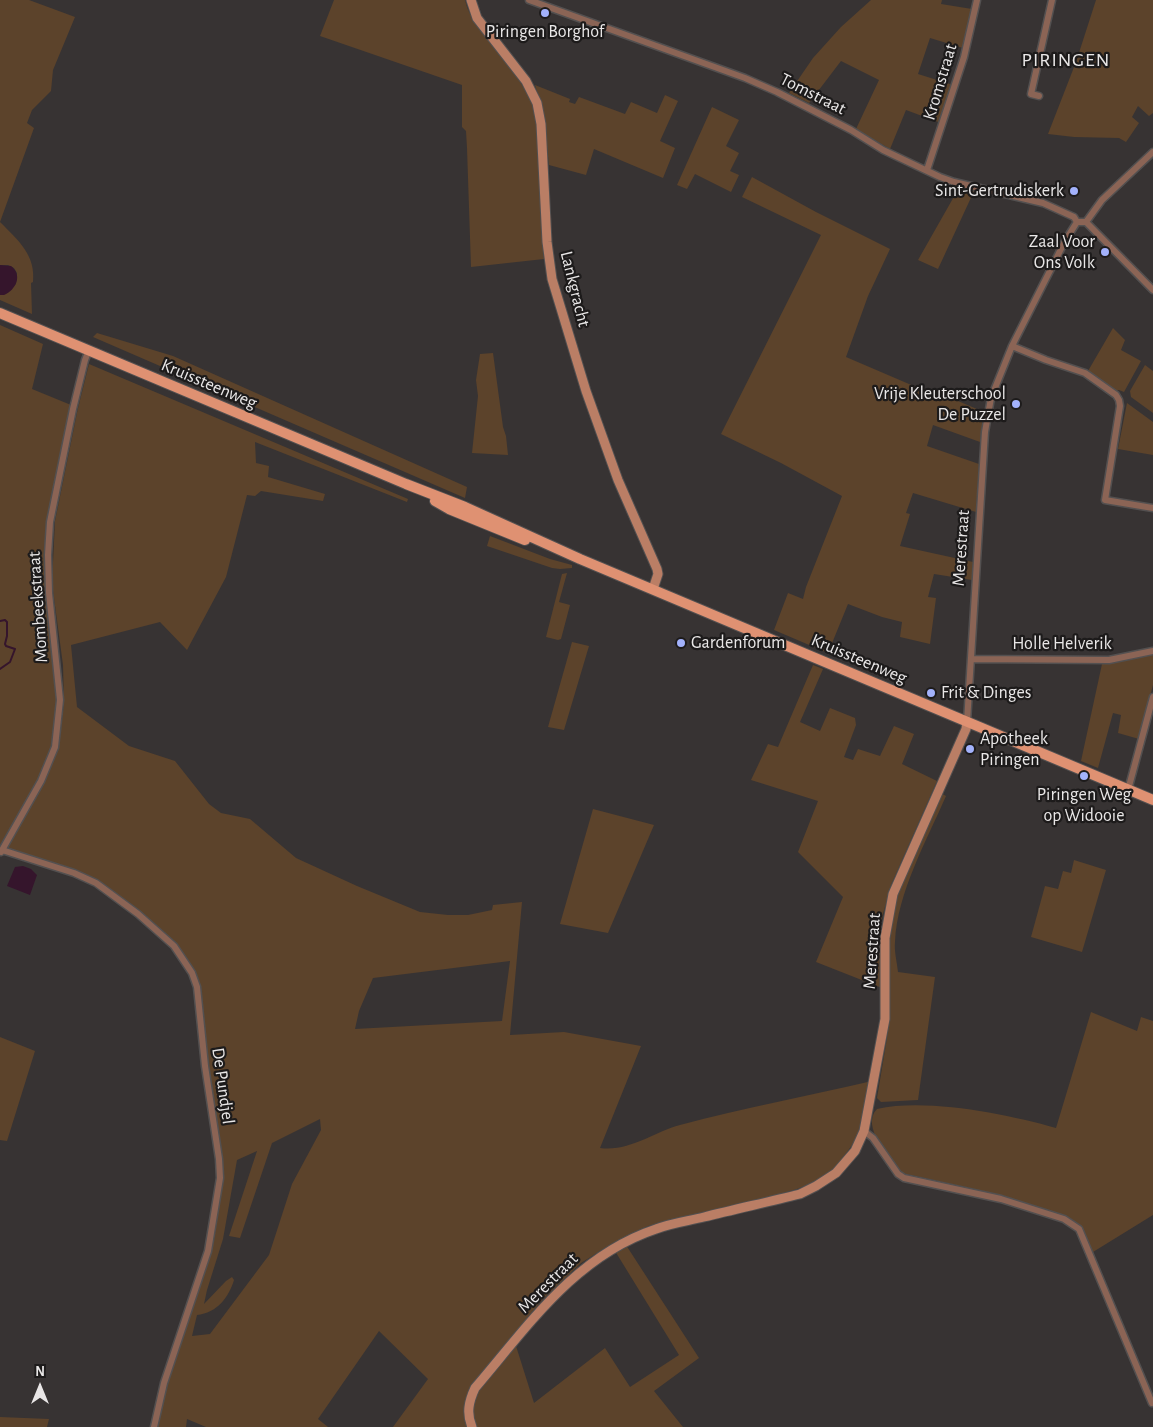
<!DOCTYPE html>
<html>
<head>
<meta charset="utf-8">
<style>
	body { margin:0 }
	#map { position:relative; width:1153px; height:1427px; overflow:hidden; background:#373333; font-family:"Alegreya Sans",sans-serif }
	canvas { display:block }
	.north { position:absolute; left:15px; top:1362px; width:50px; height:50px; -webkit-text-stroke:4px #1d1b1b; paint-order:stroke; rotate:0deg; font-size:14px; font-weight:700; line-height:20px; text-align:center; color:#e9e7e7 }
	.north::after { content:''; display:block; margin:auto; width:18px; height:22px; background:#e9e7e7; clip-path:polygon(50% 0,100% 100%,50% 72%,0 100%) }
</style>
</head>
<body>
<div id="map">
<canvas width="1153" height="1427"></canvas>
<div class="north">N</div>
</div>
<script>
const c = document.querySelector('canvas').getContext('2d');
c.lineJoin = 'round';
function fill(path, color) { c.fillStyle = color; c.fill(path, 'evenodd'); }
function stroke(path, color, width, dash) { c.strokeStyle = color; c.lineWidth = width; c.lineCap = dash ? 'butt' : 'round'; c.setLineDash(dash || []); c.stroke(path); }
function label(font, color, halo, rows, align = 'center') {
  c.font = font + ' "Alegreya Sans",sans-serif'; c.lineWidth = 4.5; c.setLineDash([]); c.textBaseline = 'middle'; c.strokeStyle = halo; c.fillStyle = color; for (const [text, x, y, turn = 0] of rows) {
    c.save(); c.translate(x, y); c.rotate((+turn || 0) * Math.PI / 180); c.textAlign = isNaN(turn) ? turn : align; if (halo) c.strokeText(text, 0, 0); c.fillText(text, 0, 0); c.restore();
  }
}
fill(new Path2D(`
	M0,0H29L75,17L53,70L51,91L32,110L27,123L34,128L0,222C18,240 36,255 33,282L31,283L32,314L0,300V295H3L16,284L17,273L14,268L8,265H0Z
	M334,0H465C469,19 484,33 496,48C511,68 528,90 536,114L544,259L471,267L467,148L466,131L462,127V85L320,36Z
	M871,0H942L941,4L972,9L963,48L930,38L918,74L953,85L941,123L906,110L890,149L856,129L879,80L841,61L809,103L789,93L813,58L841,27Z
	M1096,0H1153V113L1149,116L1138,106L1132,117L1139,123L1126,142L1119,138L1074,137L1048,134L1076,62Z
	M535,85L570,99L569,102L575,104L579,97L625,114L631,102L657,113L665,95L678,101L660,141L675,148L663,178L594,149L586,175L549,165L543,111Z
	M712,107L739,120L726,146L739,153L730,171L739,175L731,192L695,174L687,189L677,185Z
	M752,177L816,212L890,249L868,296L846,357L937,396L939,393L984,412L980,442L933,425L927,446L979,464L976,512L913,493L906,513L910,514L900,546L973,562L972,580L934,574L928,597L936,598L930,644L900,637L902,622L882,617L848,604L828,653L774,630L788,593L803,599L806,587L842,496L781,463L721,434L821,235L742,197Z
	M960,186L975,189L938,269L918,260Z
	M0,325L43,344L32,389L71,405C65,440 59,475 53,510C51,526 46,542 45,559C42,620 68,688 51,748C41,782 18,814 0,845Z
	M1113,328L1125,340L1121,350L1141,361L1124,392L1119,390L1116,391L1088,371Z
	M97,333L173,356L467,487L465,498L93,337Z
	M493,353L503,427L506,436L508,455L472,453L478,396L476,380L480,354Z
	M89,364L408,499L407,502L255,442L256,463L269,466L268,477L325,494L323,501L261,491L255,496L247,495L226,577L187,650L160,622L71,645L77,707L129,746L175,761L209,804L221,813L250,819L296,858L357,886L420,912L448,915H468L492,910L493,905L522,902L510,1035L564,1032L641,1046L600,1148C629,1152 654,1132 680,1125C744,1108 808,1096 872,1081L858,1137L833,1171L815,1182L797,1189L749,1203L648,1226L613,1243L581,1263L543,1299L471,1386L465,1410L468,1427H393L428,1379L379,1331L318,1419L328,1427H206L187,1419L186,1427H156L158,1414L181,1337L208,1260L214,1240L222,1186L223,1167L210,1090L198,980L186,958L176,944L155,924L131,905L76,872L9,849L7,847L36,796L54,759L60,736L64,704L63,665L52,583L55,521L78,408ZM510,961L502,1021L355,1029L359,1011L373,978ZM320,1119L321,1130L292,1184L269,1255L210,1334L192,1336L197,1315C217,1313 229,1297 234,1280L232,1277L226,1281L204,1304L207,1290L223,1239L237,1160L257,1151L229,1236L240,1238L272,1143Z
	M1145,365L1153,371V413L1131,397L1130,391Z
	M1127,403L1153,422V455L1118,449Z
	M490,536L550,559L572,565V568L560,569L552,568L487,546Z
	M567,573L559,602L570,605L561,639L558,640L546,637L562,574Z
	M572,642L589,646L564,730L548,727Z
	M1153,654V685L1139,739L1118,733L1121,715L1113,713L1098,768L1081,761L1102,664L1123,661Z
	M813,665L823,669L800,722L820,731L830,708L855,718L856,725L844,757L853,760L858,749L880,756L894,726L914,734L902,764L937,781L891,885L880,925L878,927L873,926L870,929L874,933L882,964V988L816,962L843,897L798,852L818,801L751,780L768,744L778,747Z
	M941,793L946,796C927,840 897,893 895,942C894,951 897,962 898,972L935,977L918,1100L881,1102L877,1098L887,1038L889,1005L890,929L898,887Z
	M593,809L654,825L608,933L560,924Z
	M1074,860L1106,870L1082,952L1031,937L1045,886L1058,889L1063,871L1071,873Z
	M1091,1012L1137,1031L1141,1017L1153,1021V1215L1093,1252L1079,1225L1070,1218L996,1194L902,1173C890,1159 860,1126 877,1109C927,1098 1006,1114 1056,1128Z
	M0,1037L35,1051L7,1141L0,1140Z
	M626,1245L699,1358L654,1391L683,1427H477C459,1398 498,1366 516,1346L534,1403L605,1348L630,1387L679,1355L615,1251Z
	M0,1417L49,1419L47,1427H0Z`), '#5c432b');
fill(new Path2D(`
	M0,265L11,266C23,275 16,290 4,295H0Z
	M23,866L31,869L37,875L30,895L7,886L15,867Z`), '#35152c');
stroke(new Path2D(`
	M0,621L5,620L7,622V636L5,644L6,646L15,649L10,662L0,669`), '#35152c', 2);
const street = new Path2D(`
	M529,0L745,78L777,92L851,130L883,150L940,177L954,182L1043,203L1074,217L1077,222
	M1039,96L1031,94L1052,0
	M927,170L964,57L977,0
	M1077,222H1086L1153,290
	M1086,222L1102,200L1153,152
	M1012,346L1046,360L1085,373L1116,395L1119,400L1120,406L1105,500L1153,508
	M971,659L1109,660L1153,651
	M967,722L985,432L991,398L1012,346L1065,241L1077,222
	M1128,790L1153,697
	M2,850L74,873L96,883L138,914L174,946L192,973L197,987L205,1066L219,1159L220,1178L208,1251L164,1383L154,1427
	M1,852L41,781L55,747L60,700L49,593L48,555L50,522L73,409L85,360L89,350
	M864,1131L873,1138L898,1174L904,1178L1001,1199L1064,1219L1079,1229L1152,1403`);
const secondary = new Path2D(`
	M471,0L477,18L526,81L537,103L541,124L547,242L552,279L586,391L618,480L657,569L658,574L653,589
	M472,1427C466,1413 469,1401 475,1388C528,1326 575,1256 656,1229C671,1223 688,1221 704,1217C736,1209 768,1202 800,1194L816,1186L836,1173L855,1151L864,1131L885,1019V938L893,894L966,729L967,722`);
const primary = new Path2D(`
	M0,313L406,484L465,507L580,559L1153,800
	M435,501L449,509L525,540`);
stroke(street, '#535050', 9);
stroke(secondary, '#535050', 11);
stroke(primary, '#535050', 12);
stroke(street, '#8b6455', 6);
stroke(secondary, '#ba7e65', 9);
stroke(primary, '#df9172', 10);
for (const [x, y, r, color] of [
	[545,13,5,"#a3b2fc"],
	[1074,191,5,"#a3b2fc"],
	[1105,252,5,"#a3b2fc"],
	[1016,404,5,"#a3b2fc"],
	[681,643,5,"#a3b2fc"],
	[931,693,5,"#a3b2fc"],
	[970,749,5,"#a3b2fc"],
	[1084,776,5,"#a3b2fc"]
]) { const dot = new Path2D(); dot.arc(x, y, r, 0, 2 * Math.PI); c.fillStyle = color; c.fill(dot); stroke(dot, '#1d1b1b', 2); }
label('18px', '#e9e7e7', '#1d1b1b', [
	["Piringen Borghof",545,32,"center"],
	["Sint-Gertrudiskerk",1064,191],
	["Zaal Voor",1095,242],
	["Ons Volk",1095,263],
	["Vrije Kleuterschool",1006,394],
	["De Puzzel",1006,415],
	["Gardenforum",691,643,"left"],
	["Frit & Dinges",941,693,"left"],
	["Apotheek",980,739,"left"],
	["Piringen",980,760,"left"],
	["Piringen Weg",1084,795,"center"],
	["op Widooie",1084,816,"center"]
], 'right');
label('18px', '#e9e7e7', '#1d1b1b', [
	["Kromstraat",940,82,-73],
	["Tomstraat",813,94,27],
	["Lankgracht",575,289,76],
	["Kruissteenweg",209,384,23],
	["Merestraat",961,548,-86],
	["Mombeekstraat",38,607,-94],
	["Holle Helverik",1062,644],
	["Kruissteenweg",859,659,23],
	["Merestraat",872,951,-86],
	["De Pundjel",223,1086,82],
	["Merestraat",548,1283,-45]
]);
c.letterSpacing = '1px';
label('20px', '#e9e7e7', '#1d1b1b', [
	["PIRINGEN",1066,60]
]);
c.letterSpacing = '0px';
</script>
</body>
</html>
